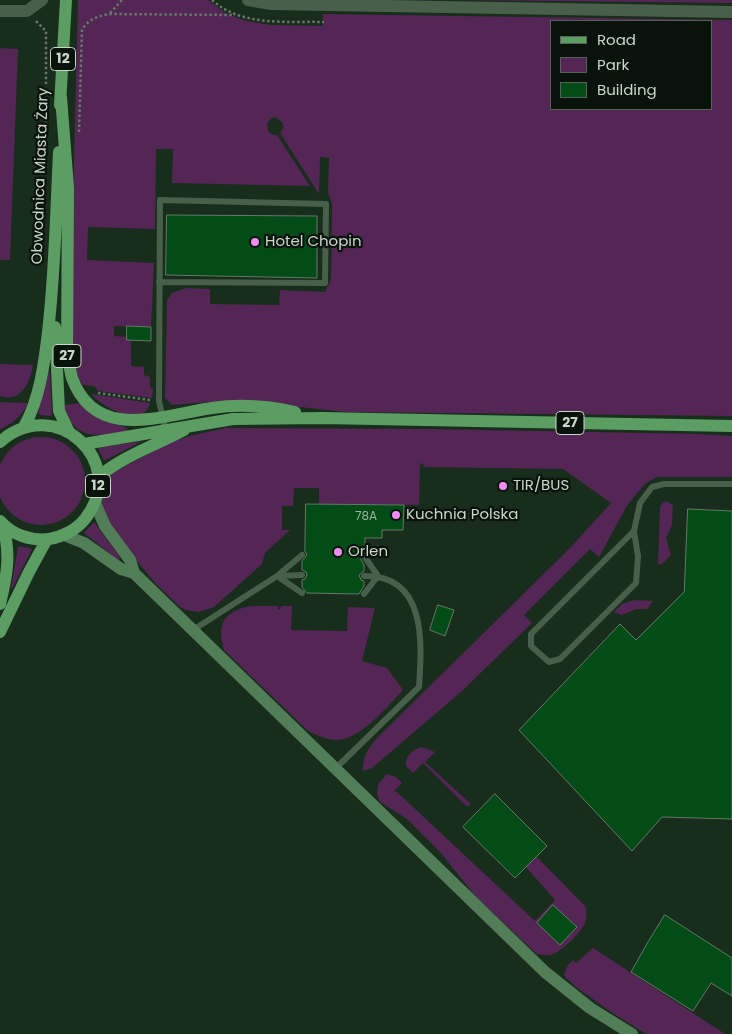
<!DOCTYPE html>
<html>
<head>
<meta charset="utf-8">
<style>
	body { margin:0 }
	#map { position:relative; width:732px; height:1034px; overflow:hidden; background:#182d1b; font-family:Poppins,sans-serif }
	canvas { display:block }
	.legend { position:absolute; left:550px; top:20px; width:162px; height:90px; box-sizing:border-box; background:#0a130b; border:1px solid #566157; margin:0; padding:6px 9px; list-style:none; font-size:15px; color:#c9d6ca }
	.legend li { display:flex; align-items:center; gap:10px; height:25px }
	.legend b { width:25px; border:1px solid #566157 }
</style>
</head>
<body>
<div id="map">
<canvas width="732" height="1034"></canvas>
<ul class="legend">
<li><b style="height:6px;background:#5b9d63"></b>Road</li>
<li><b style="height:14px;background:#532655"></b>Park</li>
<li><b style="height:14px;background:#034b17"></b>Building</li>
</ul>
</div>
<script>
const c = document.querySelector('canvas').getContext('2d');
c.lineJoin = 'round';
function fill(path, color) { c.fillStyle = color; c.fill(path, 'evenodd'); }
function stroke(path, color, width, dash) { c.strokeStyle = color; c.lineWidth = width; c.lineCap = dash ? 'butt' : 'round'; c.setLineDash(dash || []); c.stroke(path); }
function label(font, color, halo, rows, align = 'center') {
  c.font = font + ' Poppins,sans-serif'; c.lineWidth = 4.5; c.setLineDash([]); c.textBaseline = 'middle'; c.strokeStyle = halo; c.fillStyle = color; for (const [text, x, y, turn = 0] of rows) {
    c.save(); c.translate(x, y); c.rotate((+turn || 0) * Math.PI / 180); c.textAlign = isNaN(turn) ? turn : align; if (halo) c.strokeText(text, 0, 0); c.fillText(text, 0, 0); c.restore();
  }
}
fill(new Path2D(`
	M78,0H208L225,13L246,21L271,25L323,26V14L732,20V416L346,412L262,403L208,402L172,405L165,398L167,300L172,293L186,288L210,289V304L279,305L280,290L325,292L331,279L332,204L328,192L329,158L320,157L319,194L280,133L283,128L282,122L275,117L272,118L267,123L268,131L273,135H277L310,186L172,183L173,149H156L155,229L88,227L87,260L154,263L151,327L114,326V336L127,337V340H131V366L144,367V375L150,377V388L153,389L152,398L98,391L94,386L82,385L77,375L73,354V200ZM551,21H711V109H551Z
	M456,0H732V3Z
	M0,48L18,49L10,260H0Z
	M0,364L33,365C30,382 22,403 0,396Z
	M49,371H50L52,414L51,416L40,415L38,413Z
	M91,394L150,403C143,430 102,407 91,394Z
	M0,402L28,403C23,414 12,425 0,429Z
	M80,403L99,419L127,428V431C97,436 74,442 64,405Z
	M226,428L430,429L699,434L732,436V477H657L653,479L645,484L628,504L599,557L590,549L524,615L532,623L461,692L372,768L363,771C362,755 370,746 380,735L569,549L611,503L563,469L424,467L423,464L420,463L419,505L319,504V488H294L293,506H282V530H290L265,553L262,564L214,607L199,612L186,610L180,607L157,585L124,546L107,521L102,508V500L104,486L114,472L169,443L189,436Z
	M-3 481a44 44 0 1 1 88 0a44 44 0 1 1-88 0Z
	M142,441L104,461L98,448Z
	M663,502H668L673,505L672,525L666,538L671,555L662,564H658L660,507Z
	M94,522L119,556L120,559L118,560L84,533Z
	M20,546L32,549L12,589L11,588L18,547Z
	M634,600L653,601L647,609H636L622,615L614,612L622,604Z
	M251,606H278V609H280L281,606H292L291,630L347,631L348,607L375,608L362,661L387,668L403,690C387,707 359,742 334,740C325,739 317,735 308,731L224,650C216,624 224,611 251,606Z
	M422,747L435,752L425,762L470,803L469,807L464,804L423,763L413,773L406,766C405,756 413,749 422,747Z
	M387,774L396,777L402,783L394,791L397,792L535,921L555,900L526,867L536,856L585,906C587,912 587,919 584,925C580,933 562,951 553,954C547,956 543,955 537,954L477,898L440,852L407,819L380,802L377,794L378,784Z
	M593,948L725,1034H646L611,1012L577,988L566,978L564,974L568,965L573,960L576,963Z`), '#532655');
const building = new Path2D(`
	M167,215L317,216V278L166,275Z
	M127,326L151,327V341L127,340Z
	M306,504L404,505L403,530H382V538H365V551L361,552L359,556L364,565V571L359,575L361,580L364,581V586L359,594L307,593L302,587V580L305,579L307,575L306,572L302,570V561L307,555L305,551Z
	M688,509L732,511V819L662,817L632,851L519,730L620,624L636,640L684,592Z
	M438,605L454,610L445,636L430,630Z
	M495,794L547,846L515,878L463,827Z
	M553,905L577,927L560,945L537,923Z
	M665,915L732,958V996L711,983L693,1011L631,972L648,942Z`);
fill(building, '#034b17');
stroke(building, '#647b65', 1);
stroke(new Path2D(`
	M212,0C242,27 286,21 324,22
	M110,13L122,0
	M36,21L46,31V84
	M79,132L82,30C88,19 97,17 108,14L235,15
	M46,147V107
	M98,393L150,400`), '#677869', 2.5, [2.5, 2.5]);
stroke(new Path2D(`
	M159,282L325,283L326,204L160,200L159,401L166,432
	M634,531L531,634V646L549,662L560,659L636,583L638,556L634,531L640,503L652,487L664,484H732
	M302,593L277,576L302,555
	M364,594L378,576L364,556
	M193,630L277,576L302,575
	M335,769L419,687C422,643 427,575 364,576`), '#485f4a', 6);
stroke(new Path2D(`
	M248,0L271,4L732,12
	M0,11H27L42,0`), '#485f4a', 12);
stroke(new Path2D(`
	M95,503L105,526L130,560L134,573
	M64,535L84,543L121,569L134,573L545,972L590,1008L632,1034`), '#517e57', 12);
stroke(new Path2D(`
	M61,97L68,188L67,355C69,363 70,370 72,378C96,443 163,415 212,408C239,404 268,406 295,412
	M60,105L66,0
	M55,327L59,411L69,432
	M24,427C40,398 44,365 48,332C55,272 56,212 59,152
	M0,442C55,393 130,462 85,519C76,530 62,537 49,539C31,541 12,535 0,521
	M84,444L233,419L323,418L732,426
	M98,477C125,455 154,446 184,430
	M0,604C7,575 11,555 3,525
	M0,632L29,572L47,539`), '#5b9d63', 12);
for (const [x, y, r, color] of [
	[255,242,5,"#f08bf5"],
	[503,486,5,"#f08bf5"],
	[396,515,5,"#f08bf5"],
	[338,552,5,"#f08bf5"]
]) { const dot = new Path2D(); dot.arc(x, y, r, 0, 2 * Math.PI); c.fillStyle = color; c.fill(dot); stroke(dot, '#0a130b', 2); }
label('12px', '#98b39d', null, [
	["78A",366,517]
]);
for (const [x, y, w] of [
	[63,59,25],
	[67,356,28],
	[570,423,28],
	[98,486,25]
]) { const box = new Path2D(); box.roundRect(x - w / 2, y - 11.5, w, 23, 4); c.fillStyle = '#0a130b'; c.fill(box); stroke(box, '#c9d6ca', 1); }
label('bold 14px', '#c9d6ca', null, [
	["12",63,59],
	["27",67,356],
	["27",570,423],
	["12",98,486]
]);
label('15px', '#c9d6ca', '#0a130b', [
	["Obwodnica Miasta Żary",41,176,-88]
]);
label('15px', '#c9d6ca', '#0a130b', [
	["Hotel Chopin",265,242],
	["TIR/BUS",513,486],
	["Kuchnia Polska",406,515],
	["Orlen",348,552]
], 'left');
</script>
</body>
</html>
